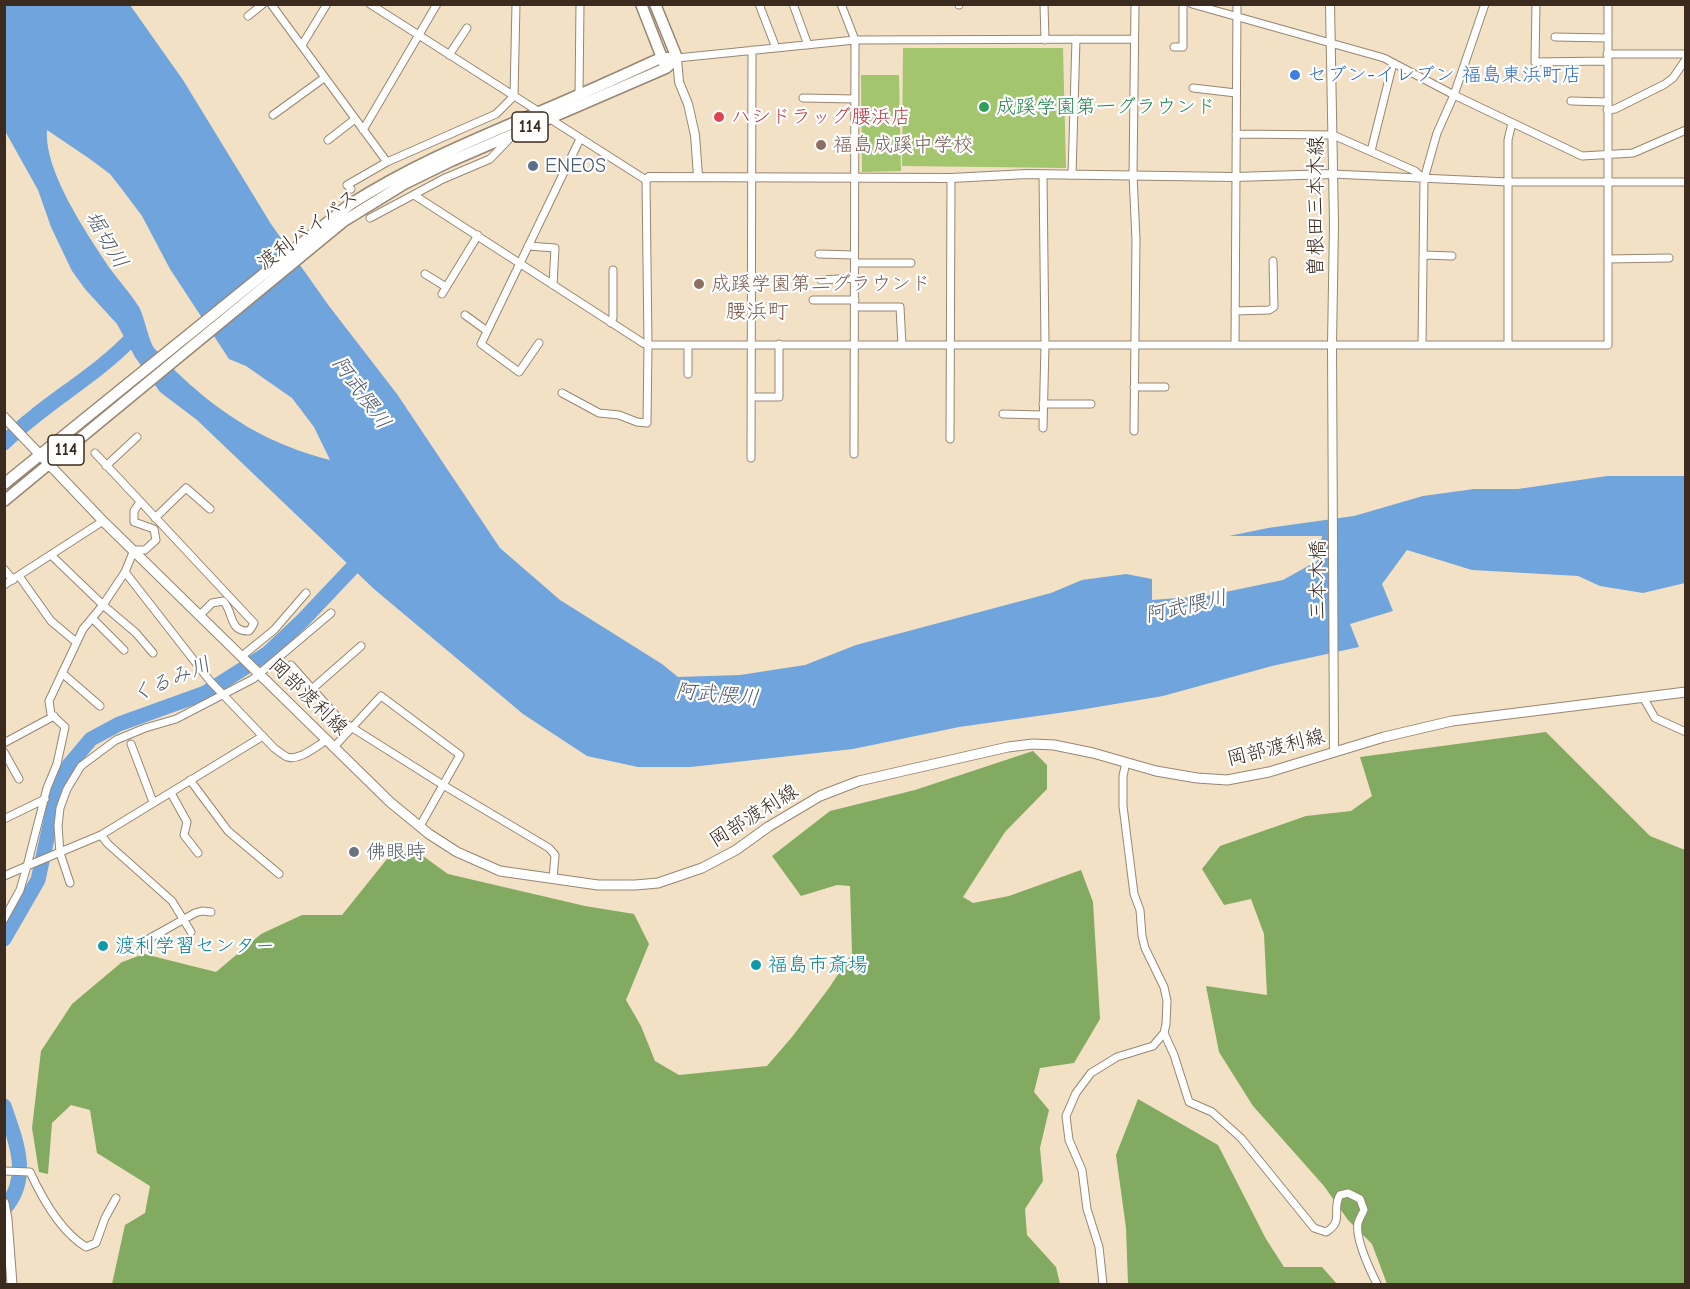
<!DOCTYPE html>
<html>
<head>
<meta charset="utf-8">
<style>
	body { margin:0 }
	#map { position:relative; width:1690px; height:1289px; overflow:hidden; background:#f3e1c5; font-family:"Comic Neue",sans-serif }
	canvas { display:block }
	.frame { position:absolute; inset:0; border:6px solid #3b2a1e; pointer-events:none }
</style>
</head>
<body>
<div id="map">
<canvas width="1690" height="1289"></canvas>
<div class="frame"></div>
</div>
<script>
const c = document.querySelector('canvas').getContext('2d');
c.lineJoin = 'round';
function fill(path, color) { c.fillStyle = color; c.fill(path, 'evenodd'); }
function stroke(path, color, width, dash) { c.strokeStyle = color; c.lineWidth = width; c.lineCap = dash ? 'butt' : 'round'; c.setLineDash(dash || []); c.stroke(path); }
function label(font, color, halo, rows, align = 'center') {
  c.font = font + ' "Comic Neue","Klee One",sans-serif'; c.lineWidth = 4.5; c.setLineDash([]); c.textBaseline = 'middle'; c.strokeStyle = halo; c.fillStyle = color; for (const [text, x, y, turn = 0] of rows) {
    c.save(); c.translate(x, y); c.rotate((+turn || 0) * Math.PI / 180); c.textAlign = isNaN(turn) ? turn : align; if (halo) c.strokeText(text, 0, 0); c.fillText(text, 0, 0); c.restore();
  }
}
fill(new Path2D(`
	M903,48H1063L1066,168L902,166Z
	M861,75H899L901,171L862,172Z`), '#a3c56e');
fill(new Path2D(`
	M1546,732L1650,836L1685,850V1284H1387L1372,1244L1348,1220L1324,1186L1253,1106L1219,1052L1206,986L1267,995L1264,934L1251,899L1224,905L1202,869L1220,846L1306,816L1351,811L1372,796L1360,757Z
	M1033,751L1047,765V789L1005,832L963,897L973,903L1009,896L1081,870L1093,902L1100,1019L1074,1063L1040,1068L1034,1092L1049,1110L1040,1148L1043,1181L1025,1209L1027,1235L1056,1267L1060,1284H112L125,1225L145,1213L150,1186L97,1153L90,1110L71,1105L52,1123L48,1174L39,1172L32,1128L41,1051L72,1004L122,962L144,954L216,972L261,934L302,915H342L387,859L416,851L448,874L585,906L634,914L649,944L626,1000L641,1026L655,1061L679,1075L767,1066L792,1037L829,988L852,953L850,886L837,885L801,896L772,856L830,811L915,790Z
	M1138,1099L1218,1145L1266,1239L1284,1267H1322L1337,1284H1128L1126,1228L1116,1155Z`), '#82aa61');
fill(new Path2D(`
	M4,5H130L183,80L271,224L329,306L397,394L500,548L560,600L662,664L678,677L740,675L805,665L856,645L1051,593L1082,580L1126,574L1152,579V600L1206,596L1283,580L1317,561L1322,536H1229L1268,528L1354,516L1423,496L1474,489H1518L1607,476H1685V583L1643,593L1600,586L1578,576L1472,570L1407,550L1382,584L1393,611L1350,624L1359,647L1272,666L1163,696L1073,711L959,727L853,749L691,767H638L587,756L523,714L374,589L197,420L160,392L135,357L117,324L85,289L72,271L51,227L38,190L5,131ZM47,130L90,159L110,174L121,188L142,216L170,269L229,359L246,366L292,398L314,427L330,460C284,448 249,431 211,402C192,387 171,368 155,349C149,343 145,318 139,307C131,294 120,282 111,270C88,235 44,172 47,130Z`), '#70a4dc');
stroke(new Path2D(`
	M4,443C44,403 96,377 134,336L131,327
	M4,939L38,880L58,788L69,765L91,739L119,724L205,693L268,653L303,620L354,566L362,552
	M4,1106C16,1141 32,1178 4,1209`), '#70a4dc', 15);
const minor = new Path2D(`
	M271,4L387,162
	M370,4L646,180L648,345L647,423L637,422L619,415L599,413L562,393
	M759,4L776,48
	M793,4L808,45
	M841,4L855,40L854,454
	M1044,4L1045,40
	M1192,4L1384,58L1454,95L1582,156L1633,153L1686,130
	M1536,4L1535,62L1608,61
	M959,5V4
	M248,16L263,4
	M1555,37L1608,38
	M302,45L327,4
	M1174,47H1183V4
	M1607,54H1686
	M449,55L467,28
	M677,58L855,40L1133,39
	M1193,88L1236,93
	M579,95L580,4
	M803,98L855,99
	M1571,101L1607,102
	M1607,110L1615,109L1665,84L1673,78L1686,59
	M273,115L324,78
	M363,130L437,4
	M1236,134L1333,135L1415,171L1424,179
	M328,140L355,119
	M1371,151L1393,63
	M1332,174L1508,182H1686
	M1043,175L1045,345L1043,428
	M1072,175L1076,39
	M351,189L347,185L387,162L496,114L514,96L516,4
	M414,195L643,343L648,345H1608V4
	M370,218L443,179L490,159L511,137
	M528,246L555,248L553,285
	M819,254L854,255
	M1424,255L1452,256
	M1608,259L1669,258
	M855,263H911
	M425,274L446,287
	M821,280L855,278
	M442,294L478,235
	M813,300H855
	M855,307H900L902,345
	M1235,311L1269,310L1274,307L1273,261
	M465,315L487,331
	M611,323L613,318V270
	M539,343L519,372L481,344L580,139
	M688,345V374
	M1235,345L1237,4
	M1422,345L1424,179L1437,133L1454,95L1485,4
	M1508,345V140L1512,123
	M1134,387H1165
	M751,397H779V344
	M1043,404H1091
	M1003,414L1042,415
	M1134,431L1136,240L1133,175L1135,4
	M950,439L951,178
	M95,453L254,623L252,627L249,631C228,632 234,611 223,601L212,603L200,615
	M751,458L752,50
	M106,466L137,437
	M155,518L186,488L210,509
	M51,555L103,605L136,633L153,653
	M4,569L13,580
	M125,572L210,681L274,748C278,751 283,755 287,757C300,761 316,746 327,740
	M19,576L51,621L76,642
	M4,585L103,521
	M92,618L124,650
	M242,656L274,630L306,593
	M291,665L340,720L443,785L549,848L555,855L553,879
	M62,673L100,706
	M312,689L361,646
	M1643,697L1655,718L1686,732
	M4,743L54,716
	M131,744L153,802
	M334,747L381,696L460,755L420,826
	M4,752L19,779
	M190,780L228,831L279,874
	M171,793L187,822L184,835L198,853
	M4,819L45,799
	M101,835L108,844L172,901L191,932
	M4,876L27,866L47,788L57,764L65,727L51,714L49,701L83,629L103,605L125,572L134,550H145L156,540L154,529L134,522V511L140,502
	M70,883L60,853L58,826L60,808L67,789L81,766L116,740L145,728L176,719L253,679L331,613
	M4,919L20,890L27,866L101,835L263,736
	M145,941L195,913L202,911L211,912
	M1164,1033L1174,1055L1189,1102L1212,1112L1241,1138L1314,1228L1326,1232C1345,1221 1331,1209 1340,1195L1348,1193L1360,1199L1364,1210C1362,1214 1359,1219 1358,1223C1355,1239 1370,1270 1377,1284
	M4,1171L30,1172C42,1198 61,1232 86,1247L96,1243L105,1218L116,1198
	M1103,1284L1099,1247L1087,1209L1082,1170L1069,1140L1066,1116L1076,1093L1091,1073L1117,1057L1153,1046L1164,1033L1166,1024L1167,1001L1164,987L1145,948L1142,936L1140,910L1134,894L1123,806V776L1126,762`);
const tertiary = new Path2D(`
	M1330,4L1334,224L1332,344L1334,752
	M677,58L679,82L688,104L695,135L698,176
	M646,180L649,177L951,178L1027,174L1235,177L1332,174`);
const secondary = new Path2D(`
	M4,417L103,521L390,802L429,834L457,852L500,871L598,885H635L658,883L702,868L736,850L768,827L820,796L859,781L1008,747L1033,744L1054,745L1093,753L1156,771L1197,778L1227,780L1269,772L1384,737L1452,721L1686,692
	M4,1203L7,1219L12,1284`);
const trunk = new Path2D(`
	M641,4L664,63
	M4,484L349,205C412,165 471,141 539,112C580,95 621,76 661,58H677
	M4,501L344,221L404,184L451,161L666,68L677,58L655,4`);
stroke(minor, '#978672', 9);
stroke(tertiary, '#978672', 10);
stroke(secondary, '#978672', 11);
stroke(trunk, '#978672', 13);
stroke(minor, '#fff', 7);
stroke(tertiary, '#fff', 8);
stroke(secondary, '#fff', 9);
stroke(trunk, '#fff', 10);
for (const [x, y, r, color] of [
	[1295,75,6,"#3f7fe0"],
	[984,107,6,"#2e9e5b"],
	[719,117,6,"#e0444e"],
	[821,145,6,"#8d6e63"],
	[533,166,6,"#5c6f8a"],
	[699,284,6,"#8d6e63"],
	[354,852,6,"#6b7280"],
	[103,946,6,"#0f9aa8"],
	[756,965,6,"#0f9aa8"]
]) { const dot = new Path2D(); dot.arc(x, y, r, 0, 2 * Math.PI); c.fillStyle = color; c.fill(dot); stroke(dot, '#fff', 2); }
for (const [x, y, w] of [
	[530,127,36],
	[66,450,36]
]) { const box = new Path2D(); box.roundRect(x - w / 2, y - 15, w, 30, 4.5); c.fillStyle = '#fff'; c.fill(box); stroke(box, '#3b2a1e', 1.5); }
label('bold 18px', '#3b2a1e', null, [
	["114",530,127],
	["114",66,450]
]);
label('20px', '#366cbe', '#fff', [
	["セブン-イレブン 福島東浜町店",1307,75]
], 'left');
label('20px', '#27864d', '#fff', [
	["成蹊学園第一グラウンド",996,107]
], 'left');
label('20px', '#be3a42', '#fff', [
	["ハシドラッグ腰浜店",731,117]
], 'left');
label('20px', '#785e54', '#fff', [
	["福島成蹊中学校",833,145],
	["成蹊学園第二グラウンド",711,284]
], 'left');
label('20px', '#4e5e75', '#fff', [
	["ENEOS",545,166]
], 'left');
label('20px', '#3b2a1e', '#fff', [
	["曽根田三本木線",1316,206,-90],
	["渡利バイパス",308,230,-37],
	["三本木橋",1318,580,-90],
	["岡部渡利線",308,697,44],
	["岡部渡利線",1276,748,-14],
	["岡部渡利線",754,816,-32]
]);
label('20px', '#5b616d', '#fff', [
	["佛眼時",366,852]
], 'left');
label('20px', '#0d838f', '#fff', [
	["渡利学習センター",115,946],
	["福島市斎場",768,965]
], 'left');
label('italic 21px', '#505b6a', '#fff', [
	["堀切川",106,240,59],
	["阿武隈川",361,393,54],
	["阿武隈川",1186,607,-13],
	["くるみ川",171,680,-23],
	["阿武隈川",717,695,5]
]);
label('21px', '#7b5647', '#fff', [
	["腰浜町",757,312]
]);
</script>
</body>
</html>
